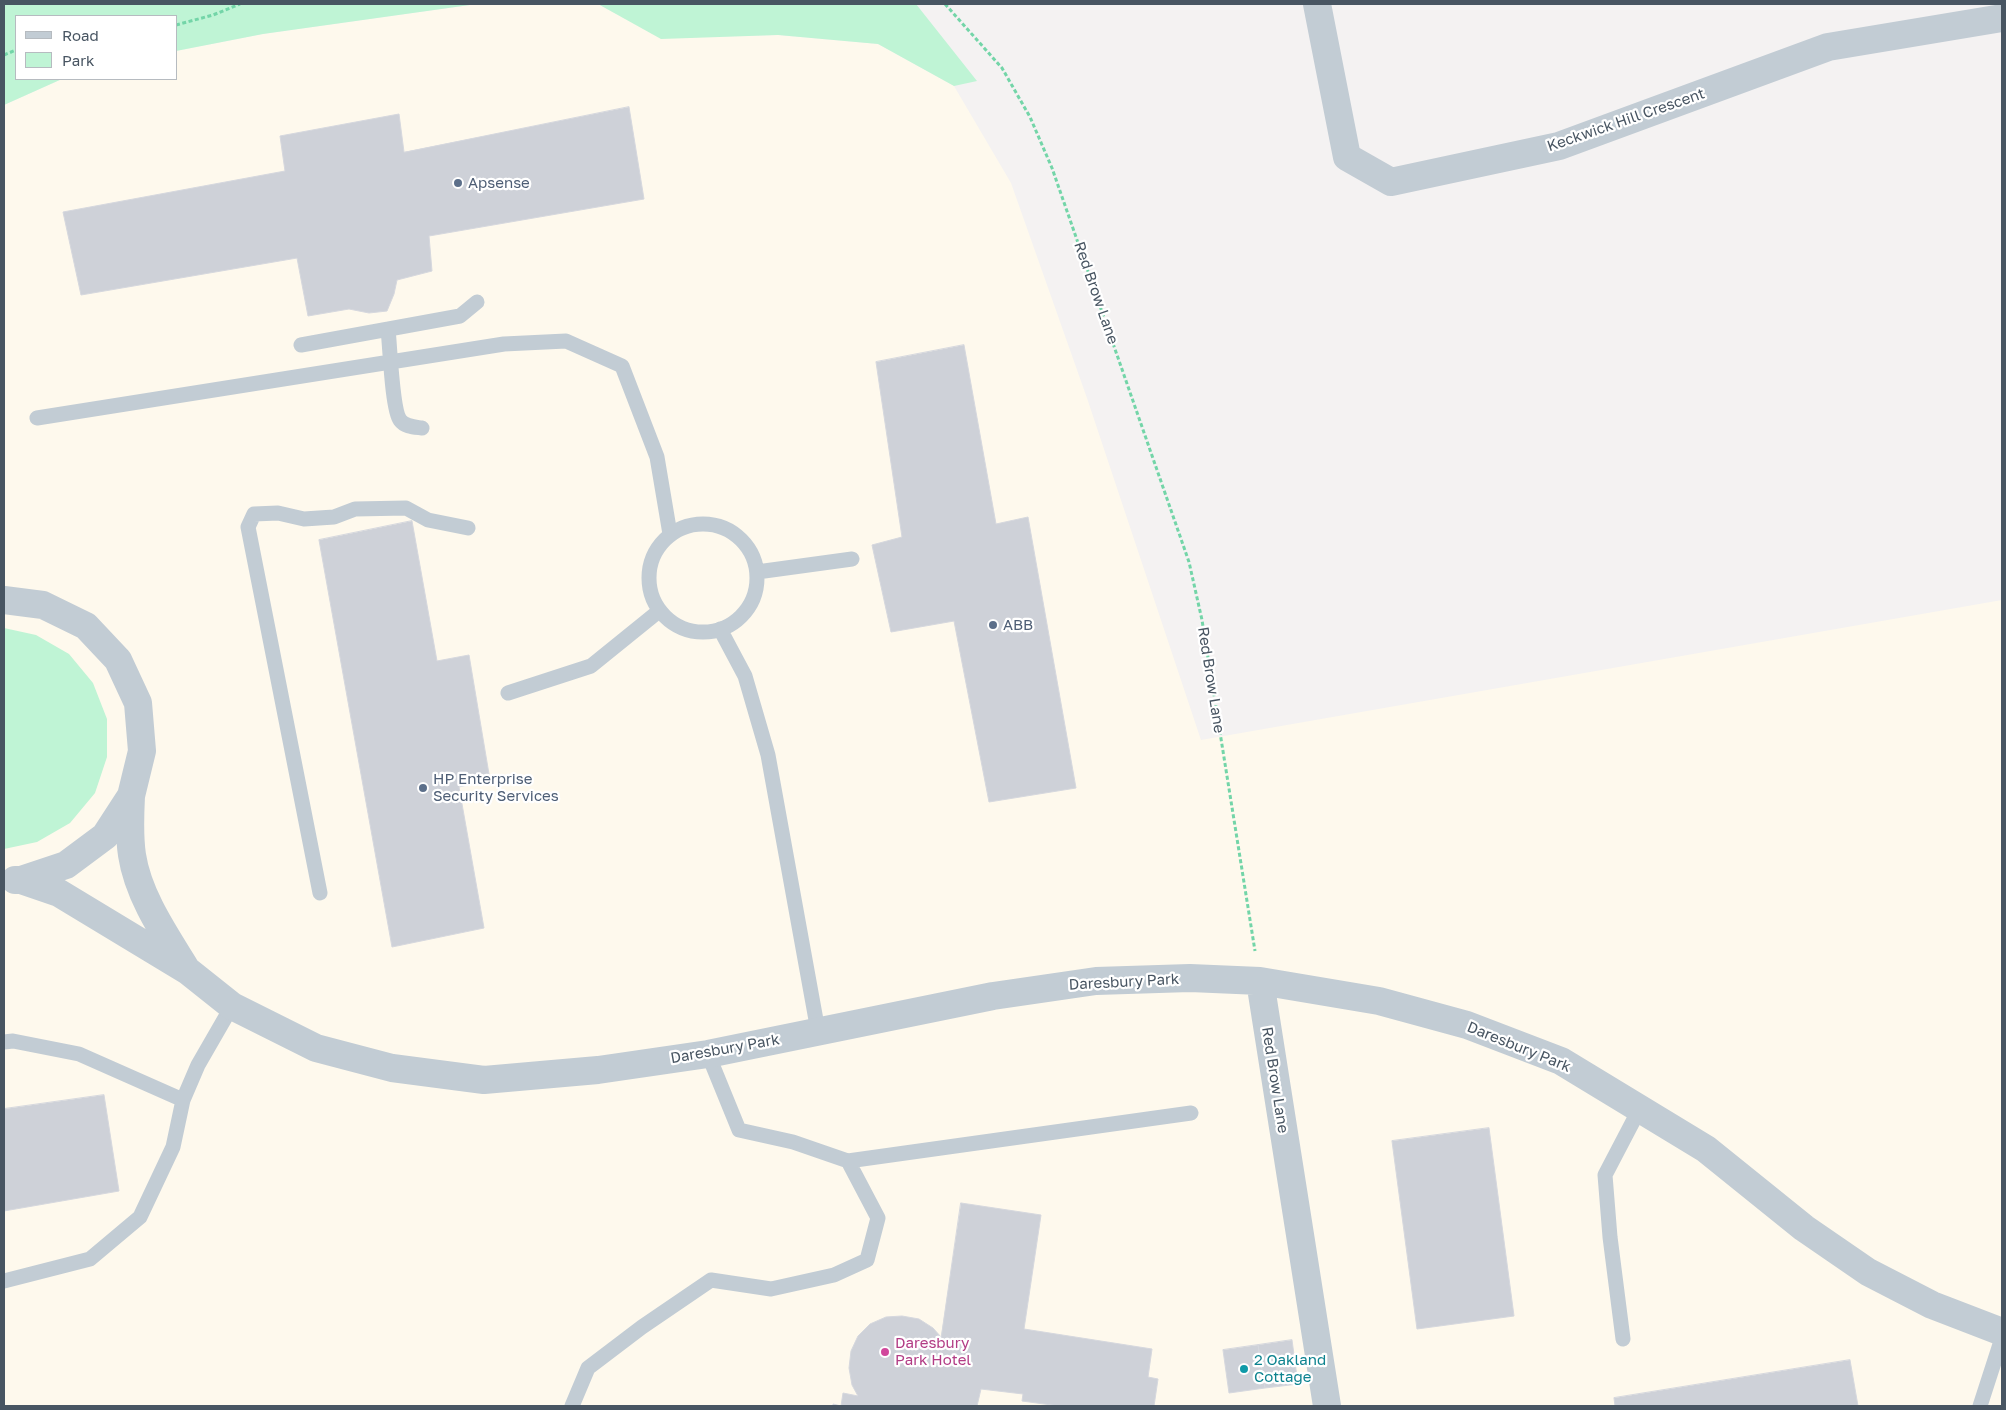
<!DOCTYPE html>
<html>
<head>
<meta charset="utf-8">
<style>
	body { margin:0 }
	#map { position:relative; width:2006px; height:1410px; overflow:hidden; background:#f4f2f2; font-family:"Golos Text",sans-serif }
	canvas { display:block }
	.frame { position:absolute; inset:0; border:5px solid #485562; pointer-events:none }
	.legend { position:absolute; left:15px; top:15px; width:162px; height:65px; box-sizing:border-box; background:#fff; border:1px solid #b6bbc0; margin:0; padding:6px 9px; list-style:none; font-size:15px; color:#485562 }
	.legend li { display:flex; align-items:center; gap:10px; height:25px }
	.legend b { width:25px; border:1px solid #b6bbc0 }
</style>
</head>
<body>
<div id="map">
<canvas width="2006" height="1410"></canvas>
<div class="frame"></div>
<ul class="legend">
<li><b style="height:6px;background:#c2ccd4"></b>Road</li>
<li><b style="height:14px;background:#bff4d5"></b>Park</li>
</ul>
</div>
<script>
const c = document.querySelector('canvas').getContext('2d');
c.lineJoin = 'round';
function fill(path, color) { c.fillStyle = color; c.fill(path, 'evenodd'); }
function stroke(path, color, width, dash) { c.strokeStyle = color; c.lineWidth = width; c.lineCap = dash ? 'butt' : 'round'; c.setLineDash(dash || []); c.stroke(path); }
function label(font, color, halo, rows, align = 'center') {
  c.font = font + ' "Golos Text",sans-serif'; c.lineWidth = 4.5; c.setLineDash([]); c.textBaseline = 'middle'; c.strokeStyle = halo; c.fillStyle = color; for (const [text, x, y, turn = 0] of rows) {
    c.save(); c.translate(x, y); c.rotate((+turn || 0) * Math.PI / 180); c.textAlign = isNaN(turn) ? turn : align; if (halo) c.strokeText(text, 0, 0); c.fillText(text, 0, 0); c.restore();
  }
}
fill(new Path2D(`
	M477,4H598L661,38L778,35L878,44L954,86L1011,183L1088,401L1201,740L2002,600V1406H4V105L62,79H176V51L263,34Z`), '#fef9ed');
fill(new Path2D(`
	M4,4H477L263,34L176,51V16H16V79H62L4,105Z
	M598,4H916L977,81L954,86L878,44L778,35L661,39Z
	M4,628L36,635L69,654L93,683L107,719V757L95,793L70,823L37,842L4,849Z`), '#bff4d5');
const building = new Path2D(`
	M629,107L644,199L429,236L432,271L397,280L394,294L387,311L369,313L349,309L308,316L297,258L81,295L63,212L285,171L280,136L399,114L404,152Z
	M964,345L996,524L1028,517L1076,788L989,802L954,621L891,632L872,545L902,537L876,362Z
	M412,521L437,661L469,655L490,780L459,787L484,928L392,947L319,540Z
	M104,1095L119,1191L4,1211V1109Z
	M1489,1128L1514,1316L1417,1329L1392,1141Z
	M961,1203L1041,1215L1024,1329L1152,1349L1148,1377L1158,1379L1154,1406H1059L1022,1401L1023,1394L981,1389L977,1406H833V1404L841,1406L843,1393L858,1396L852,1385L849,1368L851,1351L858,1336L870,1324L886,1317L902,1316L919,1319L933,1328L941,1337Z
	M1292,1340L1298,1384L1265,1388L1258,1345Z
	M1258,1345L1265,1388L1229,1393L1223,1350Z
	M1850,1360L1858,1406H1615L1614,1398Z`);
fill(building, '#ced1d8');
stroke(building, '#d6d8de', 1);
stroke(new Path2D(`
	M945,4L1002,68L1030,117L1052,168L1189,562L1202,620L1255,951
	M176,25L213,15L240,4
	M4,55L16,50`), '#73d5a8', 3, [4, 2.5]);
stroke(new Path2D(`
	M388,329C390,346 392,409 400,420C405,427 414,427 422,428
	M301,345L460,316L477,302
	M37,418L504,344L566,341L622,366L657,457L670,534
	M649 578a54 54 0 1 1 108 0a54 54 0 1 1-108 0Z
	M757,572L852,559
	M720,629L745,676L768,755L818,1031
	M508,693L591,666L659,611
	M320,893L248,527L254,514L278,513L304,519L334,517L355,509L406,508L428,520L468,528
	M4,1042L13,1041L79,1054L183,1100
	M848,1161L1191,1113
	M4,1281L90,1259L140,1217L173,1147L183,1100L198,1065L232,1006
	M1623,1339L1610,1237L1605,1175L1640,1108
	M572,1406L588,1368L642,1327L711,1280L771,1289L834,1275L867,1260L878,1218L848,1161L793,1142L739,1130L708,1054
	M1980,1406L2002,1338`), '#c2ccd4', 15);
stroke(new Path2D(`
	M1317,4L1347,157L1391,182L1559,146L1828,47L2002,18
	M4,600L43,605L86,626L118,660L138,703L142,751L131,796L105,836L66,865L21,880H15
	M131,796C130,816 129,835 132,855C138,895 164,933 185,967
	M21,880L59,893L188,971L232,1006L316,1048L392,1068L484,1080L598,1070L708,1054L993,996L1096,981L1190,978L1260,981L1379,1001L1467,1025L1561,1061L1706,1149L1804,1228L1868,1272L1932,1305L2002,1332
	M1260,981L1327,1406`), '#c2ccd4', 28);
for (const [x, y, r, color] of [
	[458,183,5,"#5c6f8a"],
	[993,625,5,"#5c6f8a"],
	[423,788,5,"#5c6f8a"],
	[885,1352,5,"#d1479c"],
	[1244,1369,5,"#0f9aa8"]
]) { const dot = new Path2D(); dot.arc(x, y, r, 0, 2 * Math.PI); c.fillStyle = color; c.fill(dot); stroke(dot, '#fff', 2); }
label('15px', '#485562', '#fff', [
	["Keckwick Hill Crescent",1626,120,-19],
	["Red Brow Lane",1096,293,71],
	["Red Brow Lane",1211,680,81],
	["Daresbury Park",1124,982,-3],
	["Daresbury Park",1519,1047,22],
	["Daresbury Park",725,1049,-10],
	["Red Brow Lane",1275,1080,81]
]);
label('15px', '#4e5e75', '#fff', [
	["Apsense",468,183],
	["ABB",1003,625],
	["HP Enterprise",433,779],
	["Security Services",433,796]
], 'left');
label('15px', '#b23c85', '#fff', [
	["Daresbury",895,1343],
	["Park Hotel",895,1360]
], 'left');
label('15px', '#0d838f', '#fff', [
	["2 Oakland",1254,1360],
	["Cottage",1254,1377]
], 'left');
</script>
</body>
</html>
